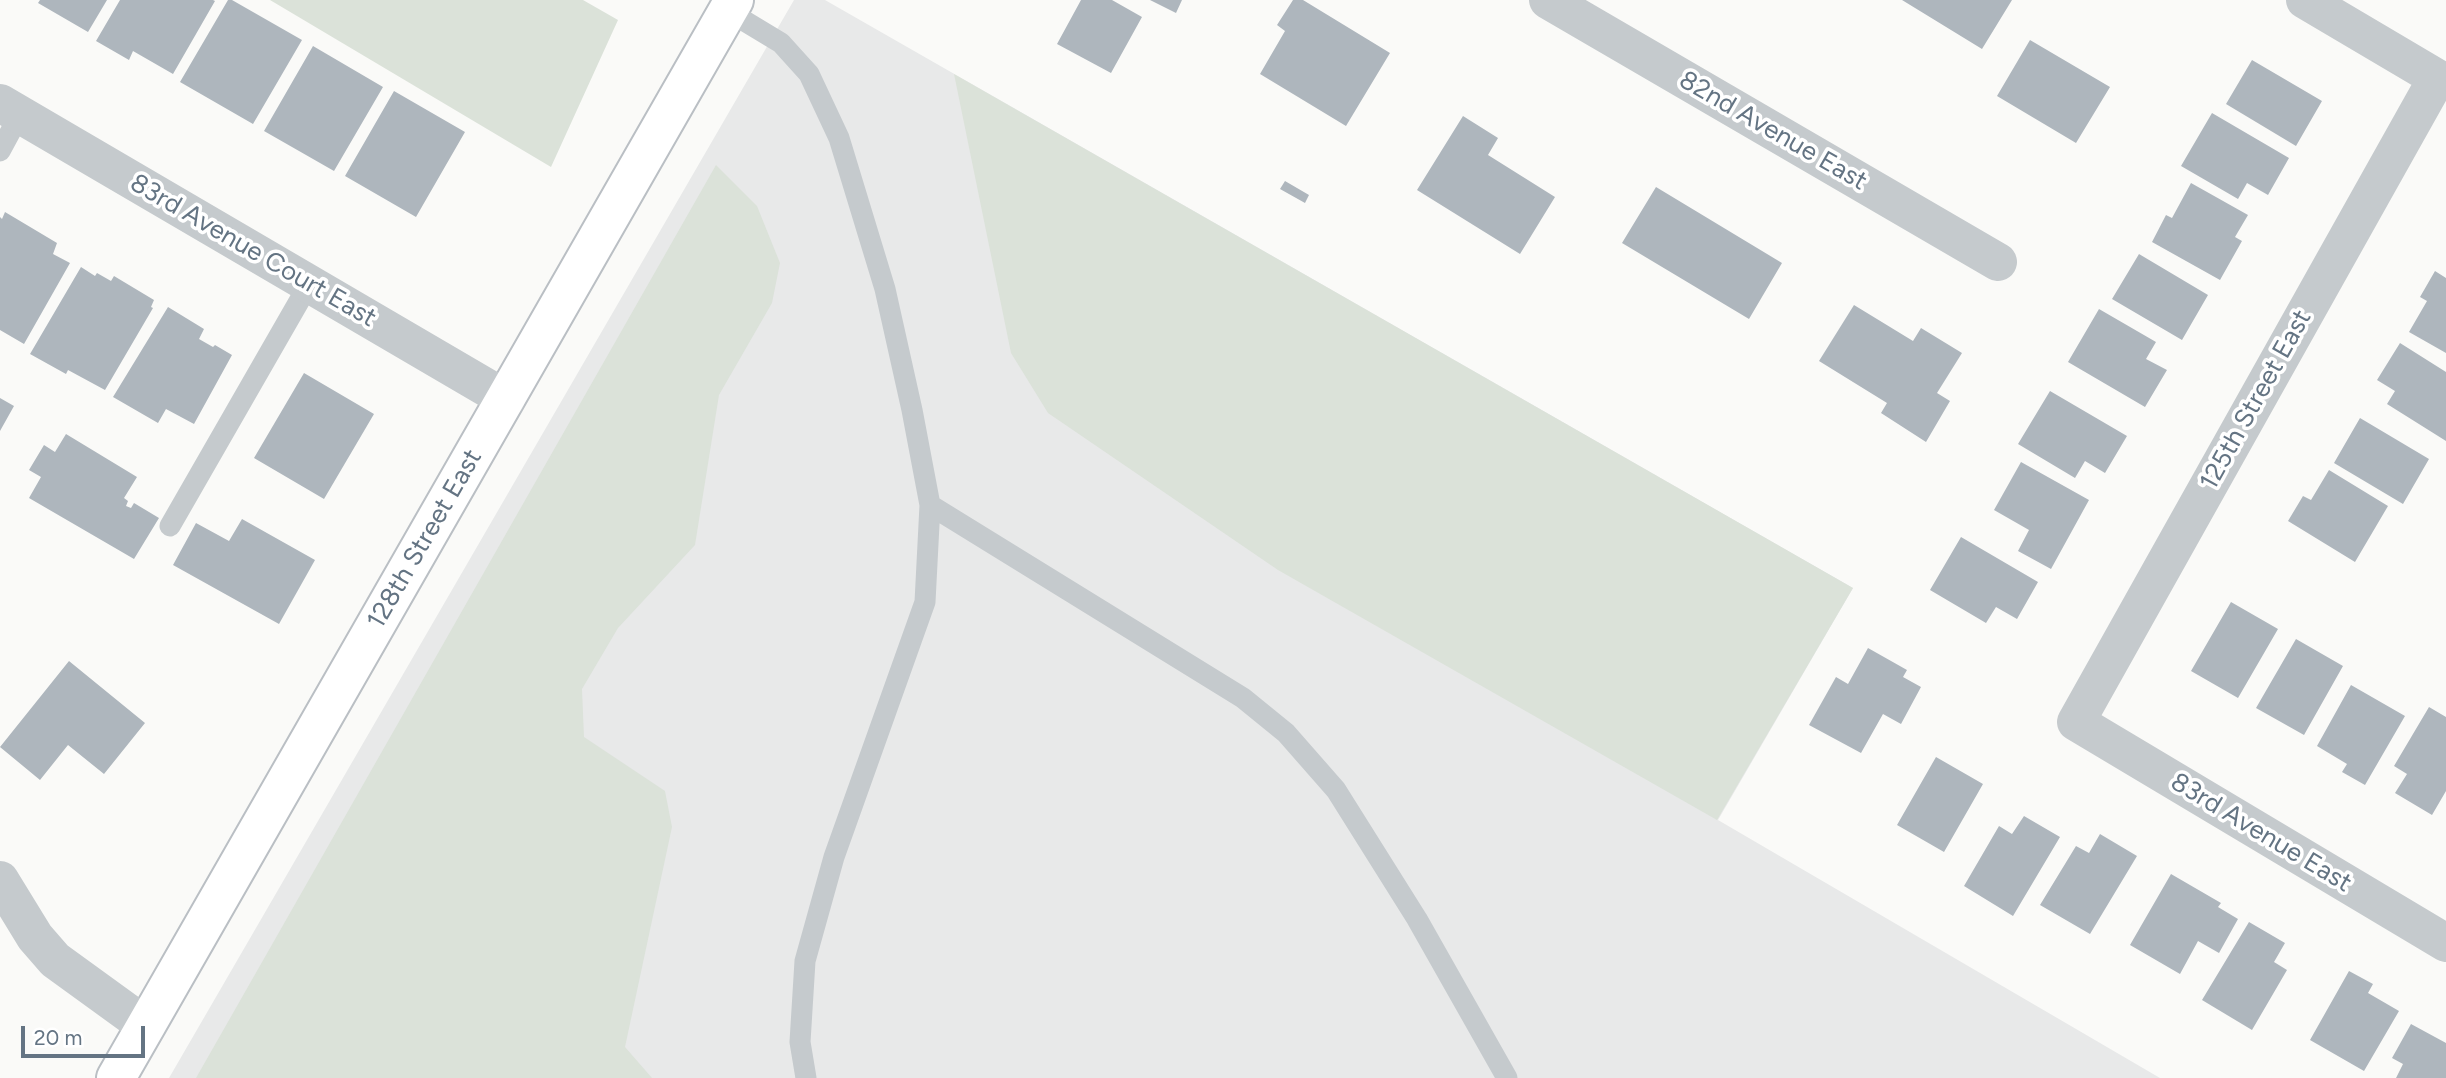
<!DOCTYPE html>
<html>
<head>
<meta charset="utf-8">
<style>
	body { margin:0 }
	#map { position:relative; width:2446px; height:1078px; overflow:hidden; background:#fafaf8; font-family:Figtree,sans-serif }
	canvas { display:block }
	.scale { position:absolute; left:21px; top:1026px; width:124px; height:32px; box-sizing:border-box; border:4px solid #647483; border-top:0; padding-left:9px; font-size:21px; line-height:24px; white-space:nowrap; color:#647483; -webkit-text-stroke:5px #fff; paint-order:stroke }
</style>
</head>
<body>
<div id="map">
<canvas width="2446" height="1078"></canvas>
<div class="scale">20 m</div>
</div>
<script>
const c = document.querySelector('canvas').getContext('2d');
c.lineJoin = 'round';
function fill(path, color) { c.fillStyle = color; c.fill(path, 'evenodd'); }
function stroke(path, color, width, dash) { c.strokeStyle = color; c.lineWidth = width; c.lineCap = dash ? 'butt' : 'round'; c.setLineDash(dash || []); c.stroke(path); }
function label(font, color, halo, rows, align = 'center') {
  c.font = font + ' Figtree,sans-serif'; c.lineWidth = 7; c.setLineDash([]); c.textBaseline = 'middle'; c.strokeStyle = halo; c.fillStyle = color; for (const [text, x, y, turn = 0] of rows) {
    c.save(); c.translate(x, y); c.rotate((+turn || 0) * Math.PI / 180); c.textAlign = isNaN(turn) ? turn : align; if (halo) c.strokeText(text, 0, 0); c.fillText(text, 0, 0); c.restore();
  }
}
fill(new Path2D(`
	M794,0H825L1853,588L1718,820L2160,1078H169Z`), '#e8e9e9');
fill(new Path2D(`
	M270,0H583L618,20L551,167Z
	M954,74L1853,588L1717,820L1278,570L1048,413L1011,353Z
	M716,165L757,206L780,263L772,303L719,395L695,545L618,628L582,689L584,737L665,791L672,827L625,1047L652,1078H196Z`), '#dbe2d9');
fill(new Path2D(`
	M40,0H107L88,32L38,3Z
	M120,0H213L215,1L173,74L133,51L129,60L96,41Z
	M228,0H232L302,40L253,124L180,82Z
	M1081,0H1112L1142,17L1111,73L1057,44Z
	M1150,0H1182L1176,13Z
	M1293,0H1303L1390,53L1346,126L1260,74L1285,31L1277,25Z
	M1902,0H2012L1982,49Z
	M2030,40L2110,87L2076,143L1997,96Z
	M313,46L383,87L334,171L264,131Z
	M2252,60L2322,101L2296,146L2226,104Z
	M394,91L465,132L416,217L345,176Z
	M2212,113L2289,158L2268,195L2247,183L2238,199L2181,166Z
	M1463,116L1498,138L1488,155L1555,197L1520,254L1417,190Z
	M1285,181L1309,195L1305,203L1280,189Z
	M2191,183L2248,215L2235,237L2242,241L2220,280L2152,242L2166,215L2172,218Z
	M1656,187L1782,263L1749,319L1622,243Z
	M5,212L57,243L53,254L70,263L24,344L0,330V217L2,219Z
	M2139,254L2208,295L2182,340L2112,299Z
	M81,267L95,276L97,273L111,281L114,276L154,300L151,307L153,308L105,390L68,370L66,374L30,354Z
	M2435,271L2446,278V353L2409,332L2427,301L2420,297Z
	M1854,305L1913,341L1921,328L1962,353L1937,393L1950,401L1926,442L1881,413L1887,403L1819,361Z
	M168,307L204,329L199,339L213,347L215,345L232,355L194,424L166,409L158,423L113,397Z
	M2099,309L2156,342L2146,359L2167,370L2145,407L2068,362Z
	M2400,343L2446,372V441L2387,404L2395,391L2377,380Z
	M304,373L374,414L324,499L254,458Z
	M2050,391L2127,436L2105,473L2085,461L2075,478L2018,444Z
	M0,398L14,406L0,431Z
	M2360,418L2429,459L2403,504L2334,463Z
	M66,434L137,477L124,498L128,501L126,506L131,508L134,503L159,518L134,559L29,498L41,477L29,470L44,445L55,452Z
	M2021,462L2089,500L2051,569L2018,551L2029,530L1994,510Z
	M2329,470L2388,506L2355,562L2288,521L2303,496L2311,500Z
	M242,519L315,560L279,624L173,565L196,523L229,541Z
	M1961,537L2038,582L2017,619L1996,607L1986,623L1930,590Z
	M2231,602L2278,629L2238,698L2191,671Z
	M2296,639L2343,666L2304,735L2256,708Z
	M1868,648L1907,670L1903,677L1921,687L1901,724L1883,714L1861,753L1809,725L1836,677L1848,684Z
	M69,661L145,723L104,774L68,745L40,780L0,747Z
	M2351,685L2405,716L2365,785L2342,772L2347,764L2317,746Z
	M2429,707L2446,717V791L2432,815L2395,793L2407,774L2394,766Z
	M1936,757L1983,784L1944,852L1897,825Z
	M2024,816L2060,837L2013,916L1964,886L1999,826L2012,834Z
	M2100,834L2137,856L2090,934L2040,905L2076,846L2089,853Z
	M2171,874L2221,903L2218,907L2238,919L2219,953L2198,941L2180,974L2130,945Z
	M2249,922L2285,943L2274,962L2287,970L2252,1030L2202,1000Z
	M2349,971L2373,984L2368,993L2399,1011L2364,1071L2310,1040Z
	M2411,1024L2446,1043V1078H2396L2403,1064L2392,1058Z`), '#aeb6bd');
const secondary = new Path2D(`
	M116,1078L734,0`);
stroke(secondary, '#babfc4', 42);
stroke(new Path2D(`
	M728,11L781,43L809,74L839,138L885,289L912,410L930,505L925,602L834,857L805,961L800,1042L806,1078
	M0,151L20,114
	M930,505L1243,698L1286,733L1336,790L1417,919L1507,1078
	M170,526L309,284`), '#c5cacd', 21);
stroke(new Path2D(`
	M1548,0L1998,262
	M2305,0L2437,78L2076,722L2446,943
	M0,103L506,399
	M0,880L35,937L55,960L146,1026`), '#c5cacd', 38);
stroke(secondary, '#fff', 38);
label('26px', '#647483', '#fff', [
	["82nd Avenue East",1773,131,30],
	["83rd Avenue Court East",253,251,30],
	["125th Street East",2256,400,-61],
	["128th Street East",425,539,-60],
	["83rd Avenue East",2261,833,31]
]);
</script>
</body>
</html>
